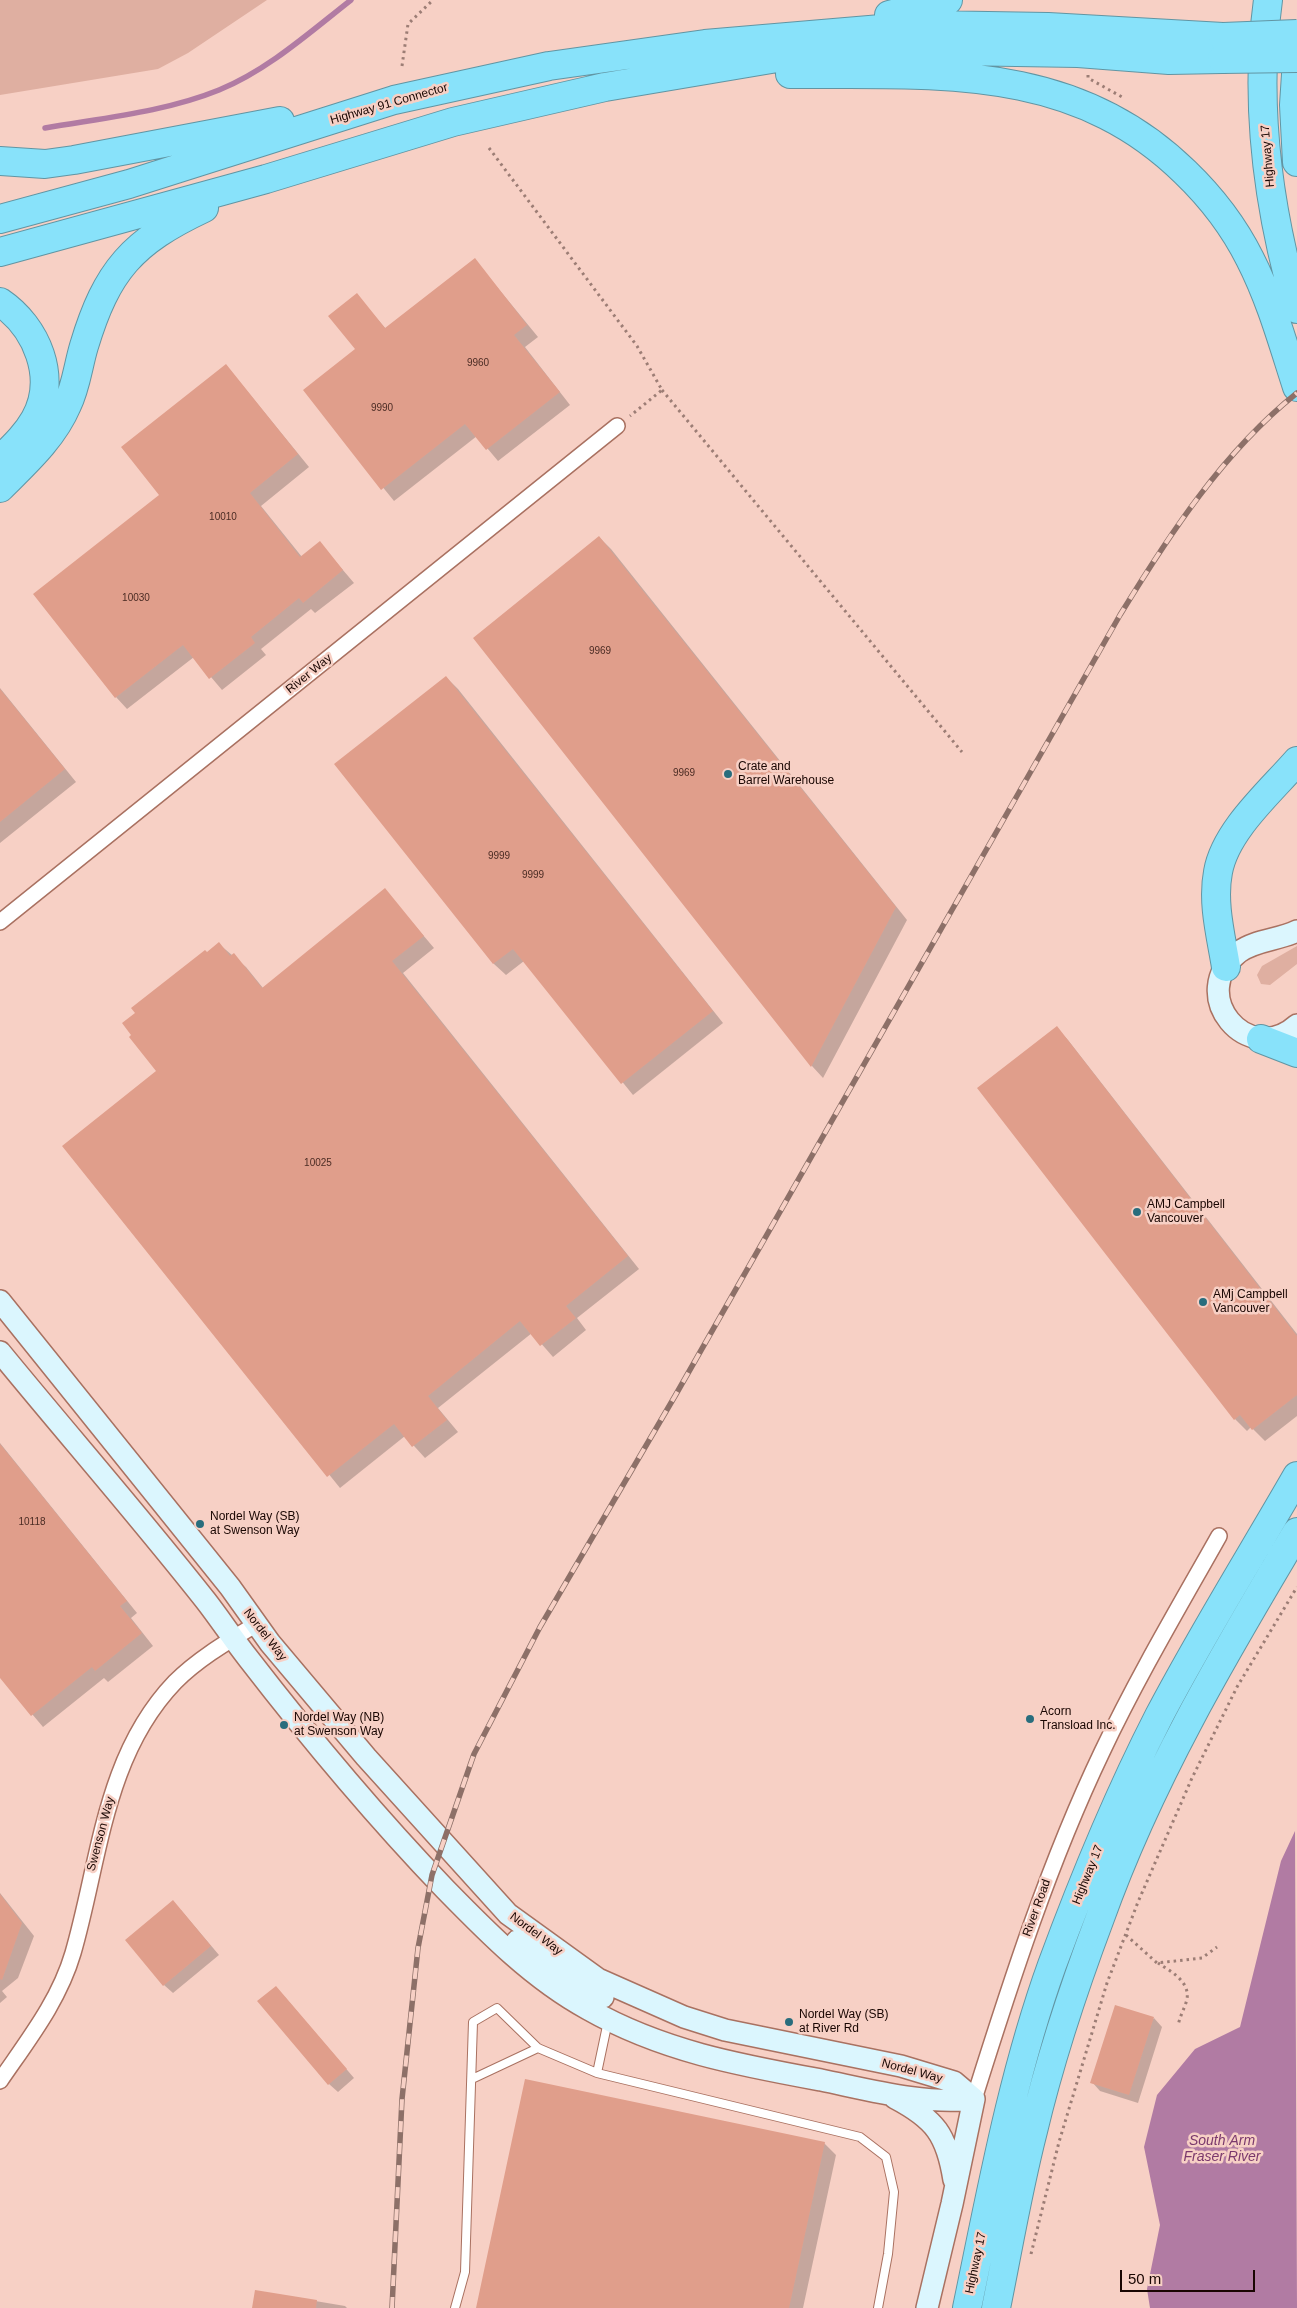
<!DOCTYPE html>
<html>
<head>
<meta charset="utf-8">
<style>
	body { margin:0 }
	#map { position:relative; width:1297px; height:2308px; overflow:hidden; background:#f7d0c5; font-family:Arial,sans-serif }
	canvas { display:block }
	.scale { position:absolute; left:1120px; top:2270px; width:135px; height:22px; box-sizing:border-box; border:2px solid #190602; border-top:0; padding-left:6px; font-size:15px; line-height:18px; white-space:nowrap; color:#190602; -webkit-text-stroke:4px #f7d0c5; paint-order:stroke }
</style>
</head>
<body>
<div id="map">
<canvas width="1297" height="2308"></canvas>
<div class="scale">50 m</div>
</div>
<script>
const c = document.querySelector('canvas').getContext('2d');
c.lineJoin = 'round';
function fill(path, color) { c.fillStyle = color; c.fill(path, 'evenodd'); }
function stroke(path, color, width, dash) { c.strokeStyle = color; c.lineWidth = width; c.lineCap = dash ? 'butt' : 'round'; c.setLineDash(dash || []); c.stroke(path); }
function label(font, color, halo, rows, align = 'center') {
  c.font = font + ' Arial,sans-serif'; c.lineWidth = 5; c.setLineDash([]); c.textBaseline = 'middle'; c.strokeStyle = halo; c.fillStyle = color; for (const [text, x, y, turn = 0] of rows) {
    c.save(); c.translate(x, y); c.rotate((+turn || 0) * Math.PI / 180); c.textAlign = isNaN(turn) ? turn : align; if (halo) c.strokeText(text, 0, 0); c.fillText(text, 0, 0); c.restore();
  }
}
fill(new Path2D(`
	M0,0H267L188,53L158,69L0,95Z
	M1297,946V964L1270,985L1261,984L1257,975L1262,966Z`), '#dfafa1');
fill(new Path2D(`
	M1295,1831L1297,2308H1150L1147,2289L1160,2225L1144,2147L1157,2095L1195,2049L1240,2027L1281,1861Z`), '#b17ba3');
fill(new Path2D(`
	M475,260L538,337L525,347L570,405L498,461L477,436L394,501L304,390L357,349V295L386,329Z
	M226,365L309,467L261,506L302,557L320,543L354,583L315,613L311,609L261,649L266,655L222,690L194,657L127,709L116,697L161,495Z
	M599,537L611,549L907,920L823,1078L812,1066L475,638Z
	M446,677L458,689L723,1023L633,1095L524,961L506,975L494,964L336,764Z
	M0,688L76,782L0,843Z
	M385,890L434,948L403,973L639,1269L577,1318L586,1330L553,1357L532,1333L438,1408L458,1432L425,1458L405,1436L340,1488L64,1146L158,1071L207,954L219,944L246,967L263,988Z
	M1057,1028L1068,1040L1297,1334V1416L1265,1441L1251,1427L1247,1431L1235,1419Z
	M0,1443L137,1613L131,1618L153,1646L108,1682L104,1678L43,1727L0,1676Z
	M0,1893L34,1936L18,1978L2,1991L7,1997L0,2003Z
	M181,1910L219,1955L173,1993L164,1985Z
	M284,1996L354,2078L338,2092L329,2084Z
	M1154,2018L1162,2027L1138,2103L1100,2091L1092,2082Z
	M824,2143L836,2155L803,2308H477Z
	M256,2291L345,2306L347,2308H253Z`), '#0003');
stroke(new Path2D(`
	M45,128C102,118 165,112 219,90C268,70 310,32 351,0`), '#b17ba3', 5.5);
fill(new Path2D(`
	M475,258L527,325L514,335L560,392L486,450L465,424L381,490L303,390L355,349L328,316L357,293L385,328Z
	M226,364L298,454L250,493L300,557L320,541L343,570L303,603L299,598L251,637L255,643L209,679L183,645L115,698L33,594L159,495L121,447Z
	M599,536L896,907L811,1067L473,638Z
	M446,676L713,1011L621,1084L513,949L493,964L334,764Z
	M0,689L65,769L0,822Z
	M385,888L424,936L392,961L628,1256L566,1306L576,1318L540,1346L520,1321L428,1396L447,1420L412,1447L394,1424L327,1477L62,1146L156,1071L129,1037L131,1035L122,1023L135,1013L131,1008L205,950L207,952L219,942L230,956L234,953L262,988Z
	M1057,1026L1297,1336V1395L1252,1430L1240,1415L1234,1420L977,1088Z
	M0,1444L127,1601L120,1606L142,1633L95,1671L92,1667L31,1716L0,1678Z
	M0,1894L22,1923L2,1980L0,1979Z
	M173,1900L211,1946L163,1986L125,1940Z
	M276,1986L347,2069L328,2085L257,2001Z
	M1115,2005L1154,2017L1129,2095L1090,2083Z
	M525,2079L825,2142L789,2308H476Z
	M255,2290L317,2300L316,2308H252Z`), '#e09e8b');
const lane = new Path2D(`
	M597,2073L860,2137L886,2157L894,2192L888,2254L878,2308
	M472,2079L538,2048
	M455,2308L465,2272L473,2022L497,2008L538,2048L597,2073L608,2021`);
const street = new Path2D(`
	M0,922L617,426
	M0,2081C28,2040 59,2001 73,1953C100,1860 104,1756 175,1682C198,1659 227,1642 255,1625
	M974,2099C1011,1981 1049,1863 1102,1752C1137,1678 1179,1607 1219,1536`);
const secondary = new Path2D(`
	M1297,931C1279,940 1255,940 1239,952C1185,994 1248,1069 1297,1025
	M0,1301L230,1587L270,1643L366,1757L508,1914L598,1979L684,2017L725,2030L901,2066L954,2082L974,2099
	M0,1352C68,1435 139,1516 206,1601C220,1619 233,1639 248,1658C309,1737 376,1817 445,1889C488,1933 533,1979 588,2009C662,2051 739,2065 821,2080C870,2090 924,2105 974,2099
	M517,1941L547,1963L603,1997
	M895,2098C935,2119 947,2135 954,2180
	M927,2308L952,2204L974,2099`);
const highway = new Path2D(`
	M1268,0C1254,103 1268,209 1297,309
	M889,15L948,0
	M1297,59L1294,105L1297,162
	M790,74C935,75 1073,62 1185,172C1211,197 1234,227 1250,259C1271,300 1283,344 1297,387
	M0,161L45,164L74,160L280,121
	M0,219L129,184L394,100L549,66L705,44L928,25L1048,27L1223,37
	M0,252L266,179L453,122L605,87L783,57L955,51L1078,53L1169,60L1222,59
	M0,302C37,327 58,378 35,419C26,435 13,447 0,460
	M0,488C25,463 53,438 67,405C76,387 78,366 84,346C107,270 132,242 204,208
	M1226,967C1221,936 1212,903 1218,872C1225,831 1270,792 1297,761
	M1261,1039L1297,1053
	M967,2308C991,2193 1012,2076 1052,1965C1083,1881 1118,1796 1159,1716C1202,1634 1251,1556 1297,1476
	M996,2308C1008,2249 1018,2189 1033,2131C1050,2059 1074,1987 1100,1918C1149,1781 1223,1656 1297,1532`);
stroke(lane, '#a97161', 10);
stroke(street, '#a97161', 18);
stroke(secondary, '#a97161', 24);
stroke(highway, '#6195a3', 30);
stroke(new Path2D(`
	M402,66L408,24L433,0
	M1088,75V78L1122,97
	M489,148L637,346L662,390L630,416
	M662,390L962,752
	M1126,1935L1157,1963L1202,1958L1217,1947
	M1158,1963C1170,1971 1190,1981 1187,1999C1185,2008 1180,2015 1178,2026
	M1031,2254L1059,2142L1107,1983L1138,1902L1192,1778L1237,1687L1297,1587`), '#9c7d75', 3, [2.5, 4]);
stroke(lane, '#fff', 8);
stroke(street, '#fff', 15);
stroke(secondary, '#dbf6fe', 21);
stroke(highway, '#88e2fa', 28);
const rail = new Path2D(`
	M392,2308L402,2099L418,1948L432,1875L474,1754L540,1627L675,1396L1120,615C1169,535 1223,452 1297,393`);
stroke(rail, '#8d7068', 5.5);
stroke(rail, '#f7d0c5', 4, [11]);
const highwayBridge = new Path2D(`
	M1223,37L1297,34
	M1222,59L1297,58`);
stroke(highwayBridge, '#6195a3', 30, []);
stroke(highwayBridge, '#88e2fa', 28);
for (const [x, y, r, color] of [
	[728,774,5,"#296d7d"],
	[1137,1212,5,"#296d7d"],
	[1203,1302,5,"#296d7d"],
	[200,1524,5,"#296d7d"],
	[1030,1719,5,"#296d7d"],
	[284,1725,5,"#296d7d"],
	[789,2022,5,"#296d7d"]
]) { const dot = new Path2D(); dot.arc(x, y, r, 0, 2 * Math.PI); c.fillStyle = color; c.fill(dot); stroke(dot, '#f7d0c5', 2); }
label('10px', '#4b2c24', null, [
	["9960",478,363],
	["9990",382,408],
	["10010",223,517],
	["10030",136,598],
	["9969",600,651],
	["9969",684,773],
	["9999",499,856],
	["9999",533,875],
	["10025",318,1163],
	["10118",32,1522]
]);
label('12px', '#190602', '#f7d0c5', [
	["Highway 91 Connector",389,104,-16],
	["Highway 17",1268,156,-95],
	["River Way",309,674,-39],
	["Nordel Way",265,1635,52],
	["Swenson Way",101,1834,-75],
	["Highway 17",1088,1875,-68],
	["River Road",1037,1908,-70],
	["Nordel Way",536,1934,37],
	["Nordel Way",912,2071,15],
	["Highway 17",976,2263,-78]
]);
label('12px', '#190602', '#f7d0c5', [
	["Crate and",738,767],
	["Barrel Warehouse",738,781],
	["AMJ Campbell",1147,1205],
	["Vancouver",1147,1219],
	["AMj Campbell",1213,1295],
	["Vancouver",1213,1309],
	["Nordel Way (SB)",210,1517],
	["at Swenson Way",210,1531],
	["Acorn",1040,1712],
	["Transload Inc.",1040,1726],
	["Nordel Way (NB)",294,1718],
	["at Swenson Way",294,1732],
	["Nordel Way (SB)",799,2015],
	["at River Rd",799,2029]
], 'left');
label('italic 14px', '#7b396d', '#f7d0c5', [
	["South Arm",1222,2141],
	["Fraser River",1222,2157]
]);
</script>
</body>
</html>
